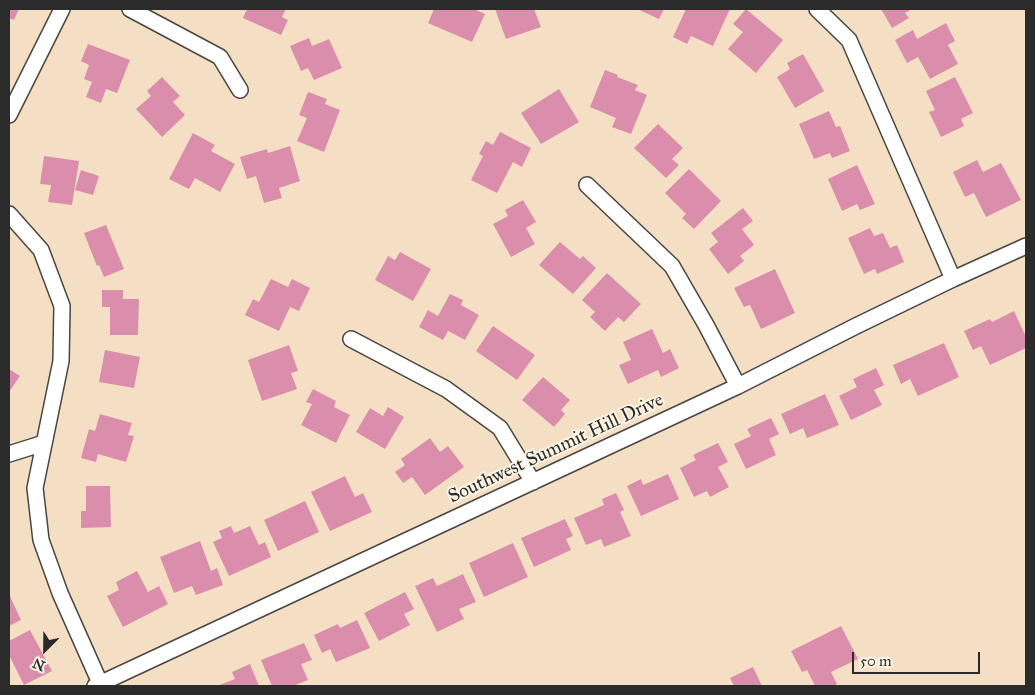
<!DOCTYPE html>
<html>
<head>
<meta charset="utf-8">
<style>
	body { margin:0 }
	#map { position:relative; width:1035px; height:695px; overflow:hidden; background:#f5dfc4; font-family:"IM FELL Great Primer",serif }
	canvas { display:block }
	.frame { position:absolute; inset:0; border:10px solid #2b2b2b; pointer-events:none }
	.north { position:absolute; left:20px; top:625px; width:50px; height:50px; -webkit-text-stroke:4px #fcf5e5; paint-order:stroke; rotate:203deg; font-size:14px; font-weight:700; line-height:20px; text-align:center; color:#2b2b2b }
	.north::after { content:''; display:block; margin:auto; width:18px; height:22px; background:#2b2b2b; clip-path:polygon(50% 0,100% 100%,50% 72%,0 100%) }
	.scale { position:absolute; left:852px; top:652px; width:128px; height:22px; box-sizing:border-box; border:2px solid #2b2b2b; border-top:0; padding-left:6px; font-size:15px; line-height:18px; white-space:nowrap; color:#2b2b2b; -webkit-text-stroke:4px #fcf5e5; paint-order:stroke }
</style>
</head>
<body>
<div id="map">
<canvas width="1035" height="695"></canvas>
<div class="frame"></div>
<div class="north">N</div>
<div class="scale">50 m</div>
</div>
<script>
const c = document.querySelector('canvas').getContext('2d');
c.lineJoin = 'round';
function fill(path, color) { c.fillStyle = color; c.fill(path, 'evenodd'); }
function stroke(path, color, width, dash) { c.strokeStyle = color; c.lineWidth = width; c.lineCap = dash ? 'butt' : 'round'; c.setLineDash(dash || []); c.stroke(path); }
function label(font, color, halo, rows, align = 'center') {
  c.font = font + ' "IM FELL Great Primer",serif'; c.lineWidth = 4; c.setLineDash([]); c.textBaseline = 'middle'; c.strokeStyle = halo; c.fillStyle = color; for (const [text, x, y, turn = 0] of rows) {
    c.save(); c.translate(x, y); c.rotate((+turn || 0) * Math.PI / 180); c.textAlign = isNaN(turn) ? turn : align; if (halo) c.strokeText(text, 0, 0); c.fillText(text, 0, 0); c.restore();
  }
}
fill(new Path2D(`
	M9,9H19L14,20L9,18Z
	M247,9H286L282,17L288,20L281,35L243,18Z
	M434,9H474L485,14L472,42L428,23Z
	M495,9H534L541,27L506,39Z
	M637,9H664L659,19Z
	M686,9H730L713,46L691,36L687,44L673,37Z
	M746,9L783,40L756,73L728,49L743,32L733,24Z
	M881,9H912L905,13L909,18L892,28Z
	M946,23L955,41L948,45L958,64L930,79L918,57L907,63L895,40L913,30L917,39Z
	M309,38L312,46L329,39L342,68L314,80L308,68L301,71L290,46Z
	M88,44L130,60L117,93L106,89L101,103L86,97L92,82L84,79L89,65L81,61Z
	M803,54L824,91L795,108L777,77L790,69L787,63Z
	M605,70L618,75L617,77L638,85L635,90L647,95L631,134L612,127L616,118L590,107Z
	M162,77L180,96L173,102L185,115L162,137L136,109L151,96L147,91Z
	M955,77L973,113L961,119L964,126L941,137L929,112L935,110L926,91Z
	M559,89L579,122L541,144L521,113Z
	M308,92L327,99L325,104L340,110L324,152L297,141L307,118L299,115Z
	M829,111L836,127L840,126L850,151L832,158L830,153L814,159L799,124Z
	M658,124L683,148L672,159L679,165L666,178L634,148Z
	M500,132L531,148L522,167L513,162L497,193L471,180L483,156L479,154L486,141L493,145Z
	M193,133L215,145L211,151L235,164L220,192L195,178L189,189L169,179Z
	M290,146L300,181L279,188L282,198L264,203L256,176L247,179L240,157L267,149L268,153Z
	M44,156L79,161L72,205L48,202L51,185L40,184Z
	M977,160L983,172L1001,163L1021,200L986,217L974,193L965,197L953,172Z
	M857,165L875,204L860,210L857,204L842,211L828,179Z
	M689,169L721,201L694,229L682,218L686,214L665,193Z
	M81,170L99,176L93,195L75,190Z
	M523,200L536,222L526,228L535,244L511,257L493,224L508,216L505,210Z
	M743,208L753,221L742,229L754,245L740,256L744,261L728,274L709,249L718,242L711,233Z
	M106,225L124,269L104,277L99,265L97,266L84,233Z
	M870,228L874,236L883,233L890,248L897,245L904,262L877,274L875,269L864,274L848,238Z
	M560,242L580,259L583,256L596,268L573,294L539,265Z
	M400,252L431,269L413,301L375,280L388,256L395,260Z
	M775,269L795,313L761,329L750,305L744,307L734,288Z
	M607,273L641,304L624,322L618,317L605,331L590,317L595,312L582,300Z
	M271,279L288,287L292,279L310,288L299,311L290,307L279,331L245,315L253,299L259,302Z
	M102,290H123V299H139L138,335H110V307H102Z
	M450,294L463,300L461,305L479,315L465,340L448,331L443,340L419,327L428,310L438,316Z
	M1014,311L1026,337V348L990,365L981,346L973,350L964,331L990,319L992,322Z
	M493,326L535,355L517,380L476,351Z
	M652,329L663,353L670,349L679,368L661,377L658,370L628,384L619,365L631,360L623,342Z
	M944,343L959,377L918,396L910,379L901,384L893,365Z
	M289,345L298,371L291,373L297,389L262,401L248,360Z
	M105,350L140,357L134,388L99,382Z
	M876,368L884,385L874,390L882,405L851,420L839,396L857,387L853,379Z
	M9,369L20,376L9,392Z
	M543,377L570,400L561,410L565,414L554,427L522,400Z
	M313,389L336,401L334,407L350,415L336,443L301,425L312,404L306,402Z
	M825,394L839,425L807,438L803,428L790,434L781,414Z
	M388,407L404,417L385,449L356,432L370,408L383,416Z
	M100,414L132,423L128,435L134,436L126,462L98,454L96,462L81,458L89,429L95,431Z
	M771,418L779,434L769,439L776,455L746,469L734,444L751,436L747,429Z
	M430,438L440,452L448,446L464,467L425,495L412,477L403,483L395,472L405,465L401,459Z
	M718,443L728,462L718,467L729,487L710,497L707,491L694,497L680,468L696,460L693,455Z
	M668,474L679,499L641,516L627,486L641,479L643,485Z
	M345,476L355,497L363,493L372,512L330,531L311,492Z
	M86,486H110L111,527L81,528V511H86Z
	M616,493L624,510L620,512L631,536L604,547L601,539L586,545L574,518L604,505L602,499Z
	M305,501L319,532L278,551L264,520Z
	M565,519L573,536L566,539L571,550L534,567L521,538Z
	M231,526L234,533L250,526L259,545L265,542L271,557L229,576L213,542L222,538L219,531Z
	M200,541L211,571L217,568L223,585L196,595L192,586L174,593L160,557Z
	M513,543L528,577L484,597L469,563Z
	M137,571L148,592L159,586L168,604L123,627L107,596L119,590L116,582Z
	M463,574L476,602L459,609L464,619L437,632L415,586L433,578L437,586Z
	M405,592L414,609L404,614L410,625L379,641L364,613Z
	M9,594L21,620L9,626Z
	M357,620L370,648L336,662L330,649L322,653L314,635L338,624L340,628Z
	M841,626L858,659L831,672L837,684L833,686H815L807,670L802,672L791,651Z
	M30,630L52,671L24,685L9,655V641Z
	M304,643L312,660L301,664L308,680L293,686H272L261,660Z
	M250,664L259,686H217L235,679L232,672Z
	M753,667L762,686H734L730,678Z`), '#db8eab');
const minor = new Path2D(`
	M130,9L220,57L240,90
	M817,9L849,40L953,279
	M9,115L62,9
	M587,185L672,266L706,325L738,386
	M9,214L41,250L62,306L61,361L35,488L41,540L60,593L100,683
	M351,339L446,389L500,428L533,482
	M9,454L44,443
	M95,686L738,386L856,326L953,279L1026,246`);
stroke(minor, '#494642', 18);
stroke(minor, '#fff', 15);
label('19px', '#2b2b2b', '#fcf5e5', [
	["Southwest Summit Hill Drive",556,449,-25]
]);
</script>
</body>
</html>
